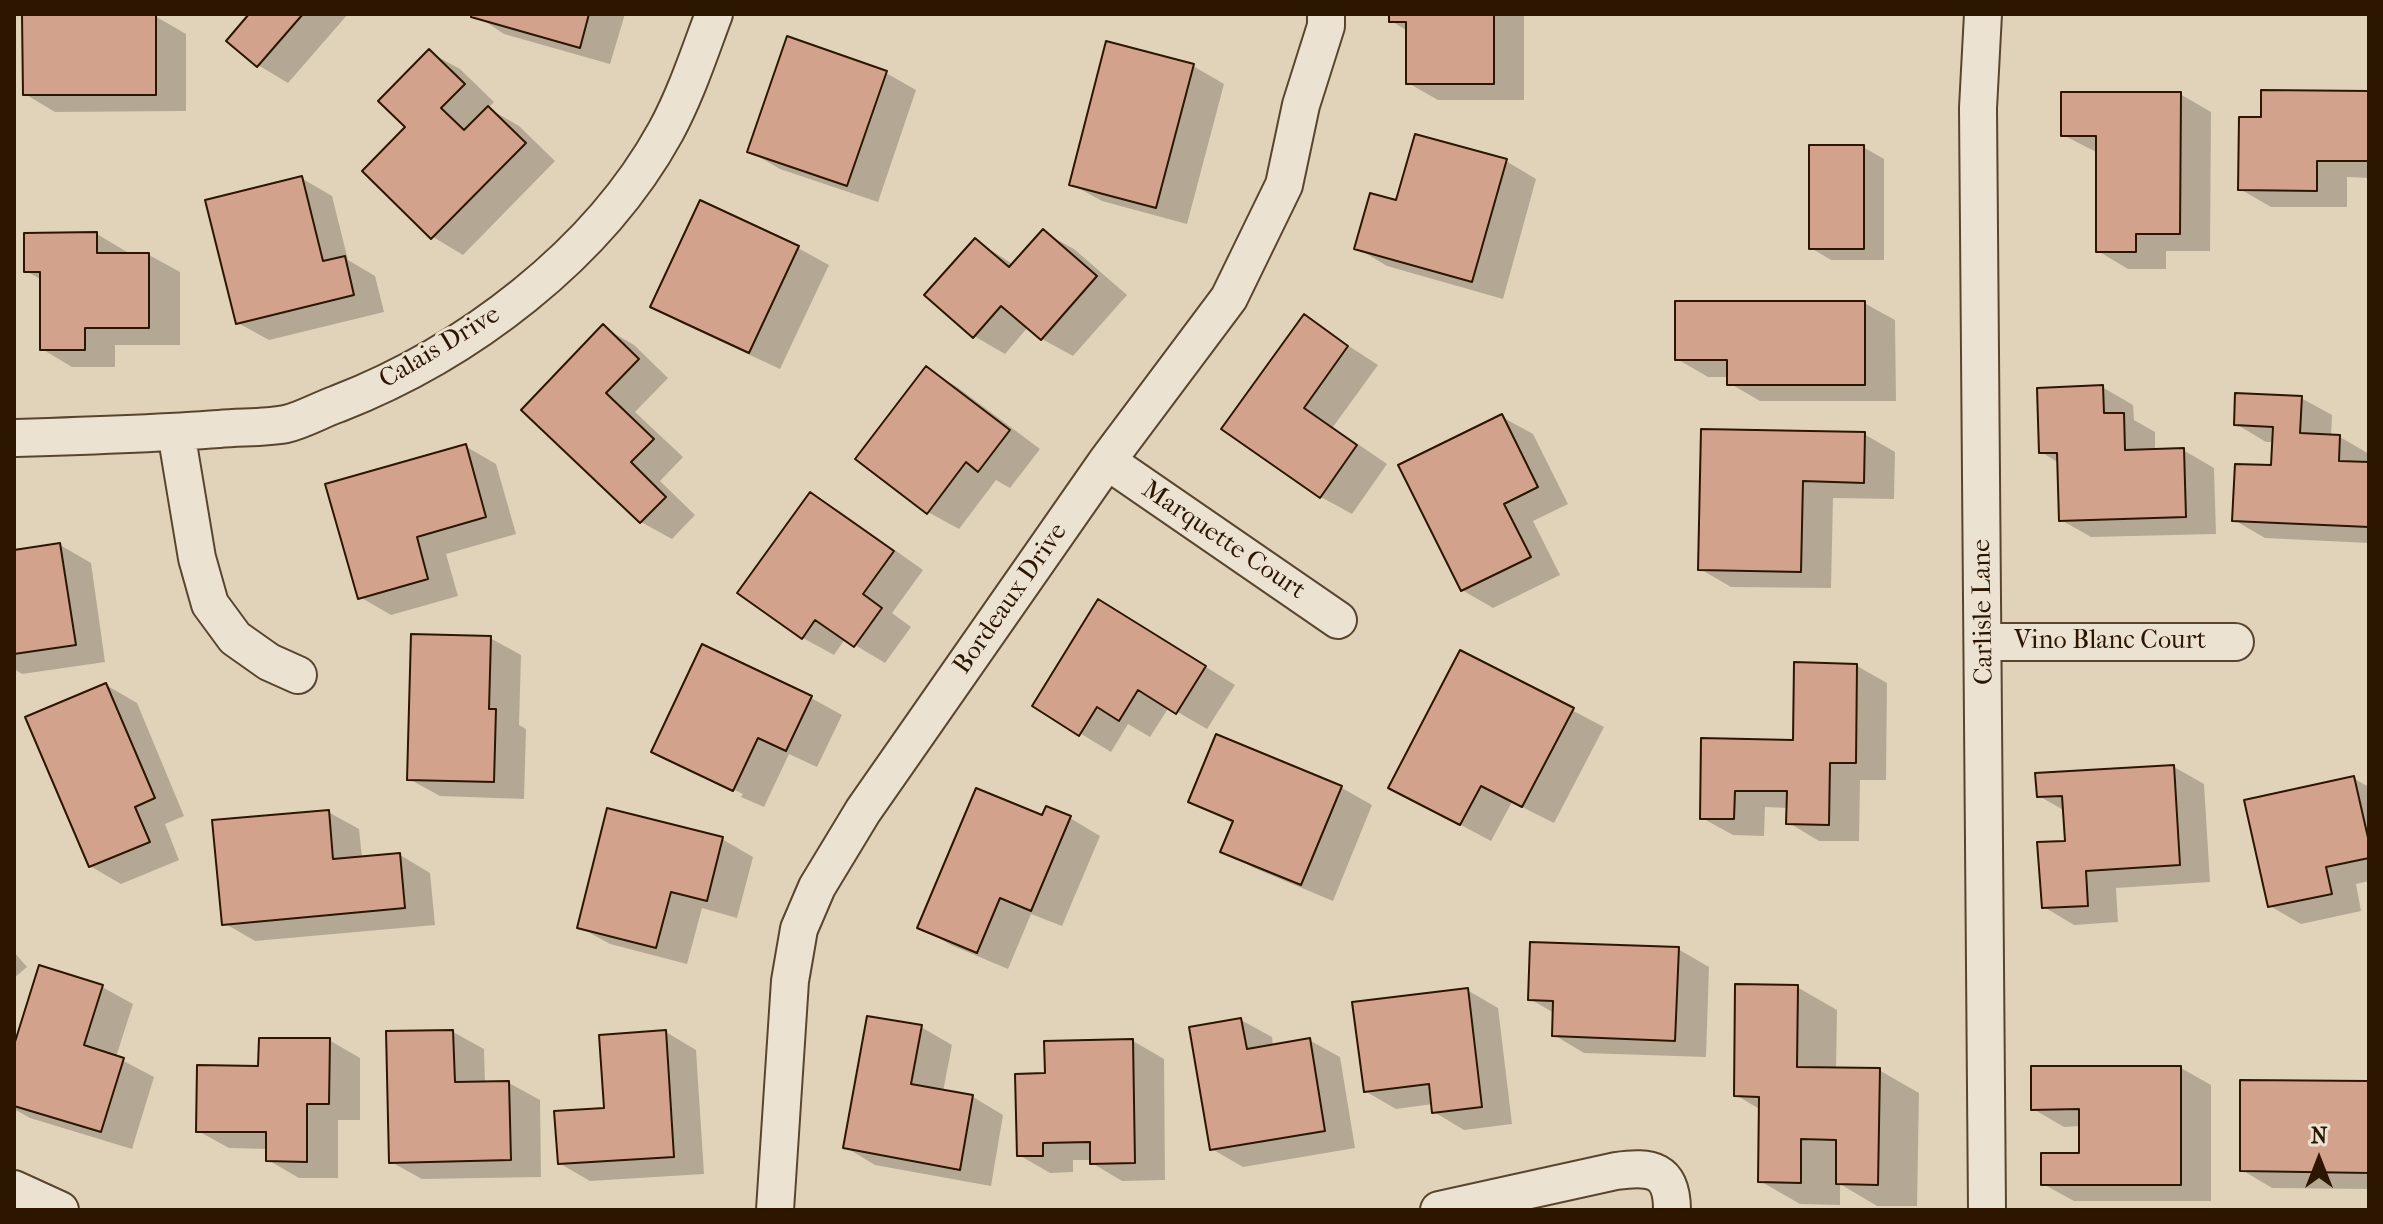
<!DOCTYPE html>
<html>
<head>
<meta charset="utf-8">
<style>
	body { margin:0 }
	#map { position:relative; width:2383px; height:1224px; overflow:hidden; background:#e1d3ba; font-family:"IM FELL French Canon",serif }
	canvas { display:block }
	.frame { position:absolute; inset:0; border:16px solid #2c1600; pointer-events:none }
	.north { position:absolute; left:2279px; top:1120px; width:80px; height:80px; -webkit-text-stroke:6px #ece2d2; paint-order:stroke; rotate:0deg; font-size:22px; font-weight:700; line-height:32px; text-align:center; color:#2c1600 }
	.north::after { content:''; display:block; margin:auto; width:28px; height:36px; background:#2c1600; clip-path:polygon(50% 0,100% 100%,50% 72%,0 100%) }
</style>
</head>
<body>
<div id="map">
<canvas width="2383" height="1224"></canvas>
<div class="frame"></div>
<div class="north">N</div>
</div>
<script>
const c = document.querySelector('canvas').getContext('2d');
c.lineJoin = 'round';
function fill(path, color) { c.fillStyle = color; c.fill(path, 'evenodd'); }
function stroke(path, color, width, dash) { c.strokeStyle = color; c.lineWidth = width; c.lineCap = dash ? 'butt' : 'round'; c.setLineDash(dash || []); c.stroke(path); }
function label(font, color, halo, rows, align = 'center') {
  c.font = font + ' "IM FELL French Canon",serif'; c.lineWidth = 6; c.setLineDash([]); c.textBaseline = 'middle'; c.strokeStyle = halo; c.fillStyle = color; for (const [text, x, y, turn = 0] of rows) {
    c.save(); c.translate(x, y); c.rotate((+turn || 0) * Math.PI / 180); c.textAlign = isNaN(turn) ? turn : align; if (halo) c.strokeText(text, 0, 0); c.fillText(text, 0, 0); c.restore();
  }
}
fill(new Path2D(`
	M24,14L155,16L186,34V111L55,112L25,94Z
	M252,14H348L288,83L258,65Z
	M474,14H625L610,64L504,34Z
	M871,14H926V15H873Z
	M1391,14H1524V100H1438L1408,83V31L1391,21Z
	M429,52L460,69L494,102L488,108L519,126L555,161L463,255L433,237L408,127Z
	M1193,66L1224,84L1187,224L1102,201L1071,184Z
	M886,73L916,90L878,202L780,169L749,151Z
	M2369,93V178L2347,177V207H2271L2240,189L2263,119Z
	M2180,94L2211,112L2210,251H2166V269H2128L2098,251V153L2063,135Z
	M1863,147L1884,159V260H1831L1811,248Z
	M1506,161L1536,179L1503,299L1387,266L1357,248L1398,202Z
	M301,178L332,196L348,260L375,276L384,312L269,340L238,323Z
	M1043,232L1074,249L1127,295L1073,356L1042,339L1028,327L1005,354L974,336L975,240L1014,265Z
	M97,234L127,252V255H149L180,272V345H115V367H72L42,349V280L26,271Z
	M798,248L829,265L780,369L683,324L653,307Z
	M1864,303L1895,320L1896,401H1760L1729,383V377H1708L1677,359Z
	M1304,317L1378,365L1333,427L1387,464L1352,514L1321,497L1224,429Z
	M603,327L634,345L668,378L635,412L683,457L660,481L695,515L672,539L641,522L524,410Z
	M927,369L957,387L1040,449L1010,488L996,480L959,529L928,512Z
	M2102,387L2133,405L2134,420L2155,432V451L2183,450L2214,468L2216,534L2091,537L2061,520L2059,463L2041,452Z
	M2301,398L2332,415L2331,437H2340L2369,454V543L2265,538L2234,520L2273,468L2274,442H2266L2236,424Z
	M1502,417L1533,434L1568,504L1533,521L1560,575L1493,608L1462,590Z
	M1703,431L1864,434L1895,452L1894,499L1833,498L1831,588L1731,587L1700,569Z
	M465,446L496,464L516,534L446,554L458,596L391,615L360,597Z
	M811,494L841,512L923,570L892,613L911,627L885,663L845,639L834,655L803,638L740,593Z
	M14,543L16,551L60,545L91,563L105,662L22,674L14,669Z
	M1130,620L1235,685L1207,729L1169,707L1150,737L1128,724L1111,752L1035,706Z
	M490,638L521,655L519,725L526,729L524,799L440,796L409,779Z
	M703,647L811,698L842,715L817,767L789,754L764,807L741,797L743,794L682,765V768L653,752Z
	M1461,652L1604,727L1554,823L1512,802L1491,841L1391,788Z
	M1857,666L1887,683L1886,780H1860L1859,841H1819L1789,823V808L1765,807L1764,836L1733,835L1702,818L1795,742Z
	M106,685L137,703L184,816L165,824L179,860L121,884L90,866Z
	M1217,736L1342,788L1372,805L1333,901L1254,868L1223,851L1234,824L1191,801Z
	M2174,767L2204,784L2210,882L2116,888L2118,922L2074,925L2044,907L2067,842L2065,811L2039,796Z
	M2353,778L2369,787V881L2356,884L2361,911L2301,924L2270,906Z
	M328,812L359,829L362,858L400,855L430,873L435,925L255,941L224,923Z
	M1043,818H1070L1100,836L1062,926L1031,914L1008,969L951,945L920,927Z
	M722,839L753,857L737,918L702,908L687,964L610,944L579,927Z
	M1678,949L1709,967L1706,1057L1584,1053L1554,1035V1013L1530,999Z
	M14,952L27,967L14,978Z
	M102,987L133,1004L116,1057L154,1077L132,1149L30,1118L14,1109V1051Z
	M1797,987L1837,1010L1836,1070H1879L1919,1093L1917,1206H1877L1840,1184V1205L1800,1204L1760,1181L1761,1110L1736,1095Z
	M1467,990L1498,1008L1512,1124L1464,1130L1434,1112L1433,1104L1396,1109L1365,1091Z
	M1241,1020L1272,1037L1273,1046L1309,1040L1340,1057L1355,1148L1243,1167L1212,1149Z
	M921,1027L952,1045L943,1092L973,1097L1003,1115L991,1186L875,1165L845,1147Z
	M453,1032L484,1049L485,1083H509L540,1100L541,1177L422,1179L391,1162Z
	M666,1032L696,1050L704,1174L590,1181L559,1163Z
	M329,1040L360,1058V1120H338V1178H299L268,1160V1149L229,1148L198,1131L260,1068Z
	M1133,1041L1164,1059L1165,1180L1122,1181L1092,1163V1160H1073V1172L1050,1173L1019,1155L1047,1075Z
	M2181,1068L2211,1085V1201H2074L2043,1184L2081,1154V1126L2064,1127L2033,1109Z
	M2369,1083V1189L2272,1188L2242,1170Z`), '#0003');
const building = new Path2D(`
	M22,14H156V95H23Z
	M249,14H303L257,67L226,41Z
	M472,14H589L580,48L471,17Z
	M1389,14H1494V84H1406V22H1389Z
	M787,36L887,71L847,186L747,152Z
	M1106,41L1194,64L1156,208L1069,185Z
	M429,49L465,84L441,108L464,130L488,106L526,143L431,239L362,171L405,127L378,101Z
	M2261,90L2369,91V161H2317V191L2238,190L2239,117H2261Z
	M2061,92H2181L2180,234H2136V252H2096V136H2061Z
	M1415,134L1507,159L1472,282L1354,249L1370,193L1396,200Z
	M1809,145H1864V249H1809Z
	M302,176L323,261L345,256L354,295L236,324L205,200Z
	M700,200L799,246L749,353L650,307Z
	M1043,229L1097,276L1041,340L1001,306L973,338L924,295L975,238L1009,267Z
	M97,232V253H149V328H85V350H40V272H24V233Z
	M1675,301H1865V385H1727V360H1675Z
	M1304,314L1348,346L1304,408L1357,445L1320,498L1221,429Z
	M603,324L639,359L606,393L654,439L631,462L666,497L640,523L521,410Z
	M926,366L1010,430L978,472L966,462L927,514L855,459Z
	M2103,385L2104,413H2124L2125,450L2184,448L2186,517L2059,521L2057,453H2039L2037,388Z
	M2235,393L2302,396L2300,433L2340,435L2339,461L2369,462V527L2232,521L2235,464L2271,465L2273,427L2234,425Z
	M1502,414L1538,487L1504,504L1531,557L1461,591L1398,465Z
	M1701,429L1865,432L1864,483L1803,481L1801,572L1698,570Z
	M466,444L486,517L417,537L428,579L358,599L325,484Z
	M810,492L894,551L863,594L882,608L854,647L815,620L802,639L737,593Z
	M60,543L76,645L14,654V550Z
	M1098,599L1206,666L1176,714L1138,690L1119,721L1097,707L1079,736L1032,706Z
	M411,634L491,636L489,709H496L494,782L407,780Z
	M702,644L812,696L786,751L758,738L733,791L651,752Z
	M1460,650L1574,708L1522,807L1481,786L1460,825L1388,788Z
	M1794,662L1857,664L1856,763H1830L1829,825L1786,824L1787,791H1735L1734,819H1700L1701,738L1793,740Z
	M106,683L155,798L135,807L150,842L89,867L25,717Z
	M1216,734L1342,786L1301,885L1220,852L1233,821L1188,802Z
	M2174,765L2180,865L2086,871L2088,906L2042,908L2037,842L2065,841L2062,796L2037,797L2035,773Z
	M2354,776L2369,842V858L2326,867L2332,894L2268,907L2244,800Z
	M976,788L1042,815L1046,806L1071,816L1031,911L1000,898L977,953L917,928Z
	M607,808L723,837L707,901L671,892L656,948L577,928Z
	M329,810L333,859L400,853L405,908L222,925L212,820Z
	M1530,942L1679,947L1675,1041L1552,1036L1553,1001L1528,1000Z
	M39,965L103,985L84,1045L124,1058L101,1132L14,1106V1045Z
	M1735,984L1798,985L1797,1067L1880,1068L1878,1185L1836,1184V1140L1801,1139V1183L1758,1182L1759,1097L1734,1096Z
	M1468,988L1482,1107L1432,1113L1429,1084L1364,1092L1352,1002Z
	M867,1016L922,1025L911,1084L973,1095L960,1170L843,1148Z
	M1241,1018L1247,1049L1310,1038L1325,1131L1210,1150L1189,1027Z
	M453,1030L455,1082L509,1081L511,1160L389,1163L386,1031Z
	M666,1030L674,1157L558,1164L554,1111L604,1108L599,1035Z
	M259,1038H330L329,1104H307V1162L266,1161V1132H196L197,1065L258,1066Z
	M1133,1039L1135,1163L1090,1164V1142L1043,1143V1156H1017L1015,1074L1045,1073L1044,1041Z
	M2031,1066H2181V1185H2041V1153H2079V1109L2031,1110Z
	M2240,1080L2369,1081V1173L2240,1171Z`);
fill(building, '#d3a28d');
stroke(building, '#2c1600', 2);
const minor = new Path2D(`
	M1983,14L1978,108L1987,1210
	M176,432L197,558L210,604L235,638L269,662L298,675
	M14,438C82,436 151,434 219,429C241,427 265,428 286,424C303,420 320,410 337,404C466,354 598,255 666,131C686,94 699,54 714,14
	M1107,461L1338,620
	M1984,642H2235
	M14,1189L60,1210
	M775,1210L790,981L799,929L817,887L863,811L1107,461L1229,298L1284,185L1301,105L1326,26V14
	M1439,1210L1616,1171C1651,1166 1672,1169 1672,1210`);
stroke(minor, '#59452e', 40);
stroke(minor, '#ece2d2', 36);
label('26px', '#2c1600', '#ece2d2', [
	["Calais Drive",440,348,-31],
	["Marquette Court",1223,541,34],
	["Bordeaux Drive",1011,599,-55],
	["Carlisle Lane",1984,612,-91],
	["Vino Blanc Court",2110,642]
]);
</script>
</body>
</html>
